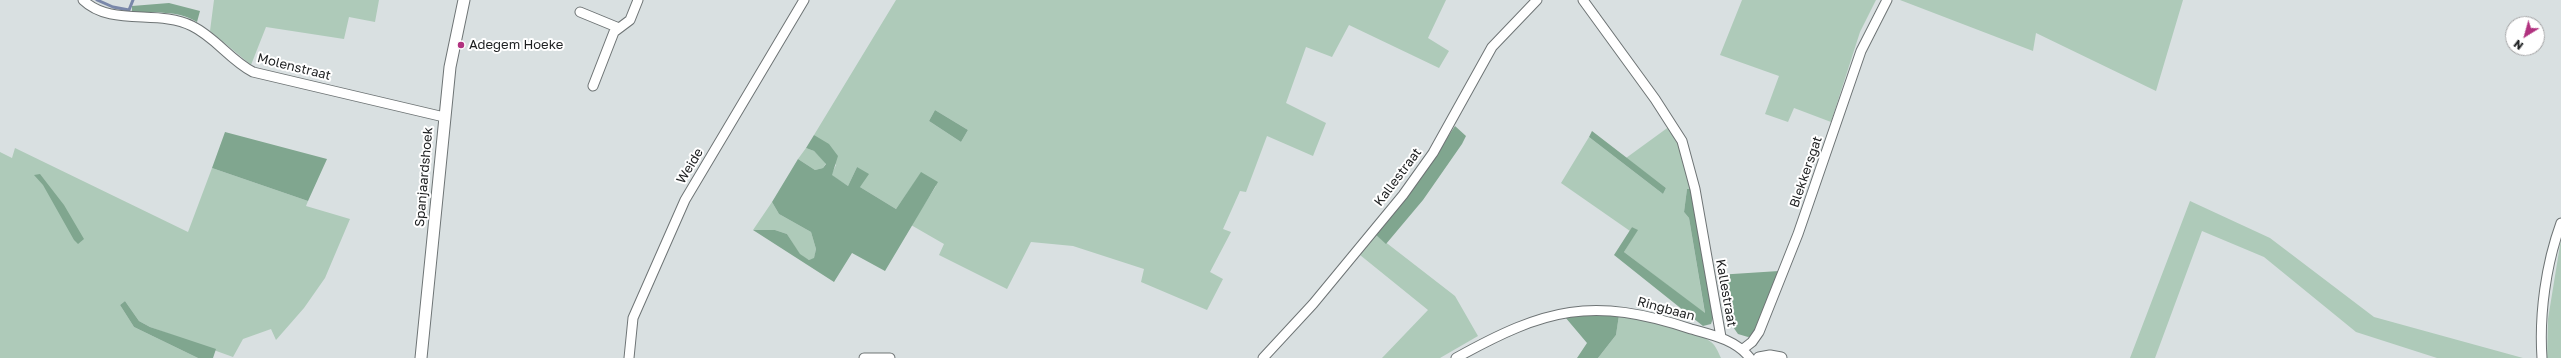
<!DOCTYPE html>
<html>
<head>
<meta charset="utf-8">
<style>
	body { margin:0 }
	#map { position:relative; width:2561px; height:358px; overflow:hidden; background:#d9e0e1; font-family:"Golos Text",sans-serif }
	canvas { display:block }
	.north { position:absolute; left:2505px; top:16px; width:40px; height:40px; box-sizing:border-box; background:#fff; border:1px solid #a5a5a6; border-radius:50%; rotate:217deg; font-size:11px; font-weight:700; line-height:16px; text-align:center; color:#1d1f20 }
	.north::after { content:''; display:block; margin:auto; width:14px; height:18px; background:#b1327f; clip-path:polygon(50% 0,100% 100%,50% 72%,0 100%) }
</style>
</head>
<body>
<div id="map">
<canvas width="2561" height="358"></canvas>
<div class="north">N</div>
</div>
<script>
const c = document.querySelector('canvas').getContext('2d');
c.lineJoin = 'round';
function fill(path, color) { c.fillStyle = color; c.fill(path, 'evenodd'); }
function stroke(path, color, width, dash) { c.strokeStyle = color; c.lineWidth = width; c.lineCap = dash ? 'butt' : 'round'; c.setLineDash(dash || []); c.stroke(path); }
function label(font, color, halo, rows, align = 'center') {
  c.font = font + ' "Golos Text",sans-serif'; c.lineWidth = 4; c.setLineDash([]); c.textBaseline = 'middle'; c.strokeStyle = halo; c.fillStyle = color; for (const [text, x, y, turn = 0] of rows) {
    c.save(); c.translate(x, y); c.rotate((+turn || 0) * Math.PI / 180); c.textAlign = isNaN(turn) ? turn : align; if (halo) c.strokeText(text, 0, 0); c.fillText(text, 0, 0); c.restore();
  }
}
fill(new Path2D(`
	M214,0H379L375,22L349,17L344,39L266,27L251,65L210,31Z
	M896,0H1446L1428,38L1449,51L1439,68L1349,25L1332,57L1306,47L1286,103L1326,123L1313,156L1267,136L1246,192L1240,191L1223,229L1231,232L1210,272L1223,279L1207,310L1141,282L1144,269L1073,246L1031,242L1007,289L939,255L944,244L911,225L936,186L921,173L896,209L860,187L857,167L848,186L831,175L836,165L814,135ZM935,110L968,130L961,142L929,121Z
	M1742,0H1876L1860,32L1831,122L1794,108L1788,122L1765,114L1779,76L1720,55Z
	M1900,0H2183L2156,91L2036,33L2033,51Z
	M1670,126L1678,143L1692,189H1687L1684,212L1689,218L1705,314L1624,252L1637,230L1632,227L1630,231L1561,183L1589,137L1663,194L1666,188L1626,158Z
	M15,148L188,232L212,168L308,201L306,206L350,219L325,278L304,308L276,340L271,329L243,339L233,357L150,327L139,321L125,301L120,305L134,327L198,358H0V152L12,158Z
	M806,148L814,151L826,163L823,168L815,170L798,159Z
	M2190,201L2270,238L2374,317L2523,358H2437L2356,332L2264,257L2202,231L2155,358H2130Z
	M772,202L779,214L811,232L816,249L814,259L809,260L800,255L787,234L775,230H753Z
	M1375,234L1455,296L1478,336L1440,358H1382L1428,310L1360,255Z
	M2561,239V358H2547L2548,319Z
	M1619,315C1641,318 1694,328 1711,342C1716,346 1718,352 1721,358H1598L1616,335Z`), '#aecab9');
fill(new Path2D(`
	M169,3L200,11L197,22C178,10 154,13 132,12V6Z
	M935,110L968,130L961,142L929,121Z
	M1455,126L1466,136L1462,144L1423,200L1386,244L1375,234L1411,192Z
	M1592,131L1666,188L1663,194L1589,137Z
	M225,132L327,159L308,201L212,168Z
	M814,135L829,144L838,156L832,175L848,186L857,167L869,174L860,187L896,209L921,172L938,182L885,271L852,253L834,282L753,230H775L787,234L800,254L809,260L814,258L816,249L811,232L779,214L772,202L798,159L815,170L823,168L826,164L814,151L806,148Z
	M40,174L64,205L84,239L78,244L74,240L43,185L34,175Z
	M1687,189H1692L1714,315L1711,324L1703,326L1614,255L1632,227L1638,230L1624,252L1705,313L1689,218L1684,212Z
	M1779,271L1756,335L1748,337L1738,334L1726,317L1717,275Z
	M125,301L139,321L150,327L216,349L213,358H198L134,327L120,305Z
	M1580,315H1619L1616,335L1598,358H1577L1587,343L1565,317Z`), '#80a68f');
stroke(new Path2D(`
	M97,0L113,7L129,10L133,0`), '#7987a9', 3);
const minor = new Path2D(`
	M83,0C111,27 158,9 192,26C215,37 230,60 253,72L444,117
	M1583,0L1655,99L1682,141L1695,189L1721,337
	M580,12L619,28
	M593,86L614,32L630,20L638,0
	M1743,349L1752,342L1759,332L1798,234L1861,51L1887,0
	M629,358L633,318L685,200L804,0
	M864,358H890
	M1263,358L1313,304L1403,195L1433,153L1492,47L1537,0
	M1456,358C1546,308 1592,296 1691,329C1713,335 1736,340 1750,358
	M2542,358C2539,314 2546,264 2561,223`);
const tertiary = new Path2D(`
	M421,358L450,67L464,0
	M1759,358L1770,356L1781,358`);
stroke(minor, '#6e7475', 11);
stroke(tertiary, '#6e7475', 13);
stroke(minor, '#fff', 9);
stroke(tertiary, '#fff', 11);
for (const [x, y, r, color] of [
	[461,45,4,"#b1327f"]
]) { const dot = new Path2D(); dot.arc(x, y, r, 0, 2 * Math.PI); c.fillStyle = color; c.fill(dot); stroke(dot, '#fff', 1.5); }
label('13px', '#1d1f20', '#fff', [
	["Adegem Hoeke",469,45]
], 'left');
label('13px', '#1d1f20', '#fff', [
	["Molenstraat",294,67,14],
	["Weide",690,166,-59],
	["Blekkersgat",1806,172,-71],
	["Spanjaardshoek",424,177,-85],
	["Kallestraat",1398,177,-53],
	["Kallestraat",1726,293,80],
	["Ringbaan",1666,309,15]
]);
</script>
</body>
</html>
